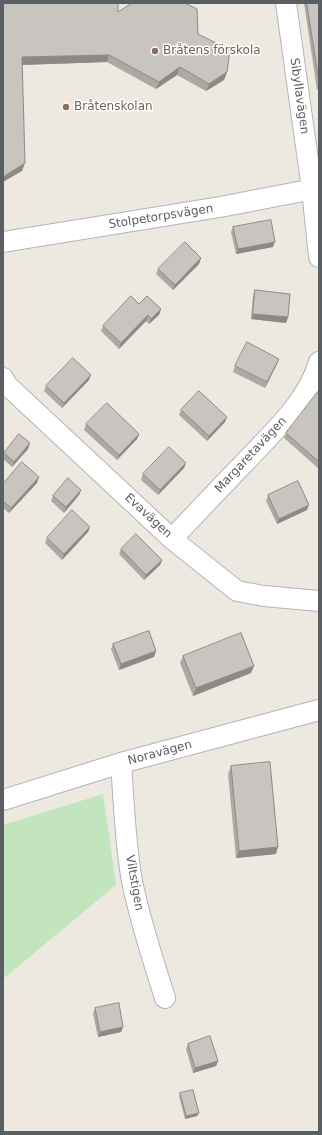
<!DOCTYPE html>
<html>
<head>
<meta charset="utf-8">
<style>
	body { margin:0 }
	#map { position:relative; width:322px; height:1135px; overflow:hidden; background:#ede9e1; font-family:"DejaVu Sans",sans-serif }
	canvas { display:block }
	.frame { position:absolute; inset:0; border:4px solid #5a5f63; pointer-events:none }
</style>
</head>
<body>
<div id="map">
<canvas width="322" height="1135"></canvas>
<div class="frame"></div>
</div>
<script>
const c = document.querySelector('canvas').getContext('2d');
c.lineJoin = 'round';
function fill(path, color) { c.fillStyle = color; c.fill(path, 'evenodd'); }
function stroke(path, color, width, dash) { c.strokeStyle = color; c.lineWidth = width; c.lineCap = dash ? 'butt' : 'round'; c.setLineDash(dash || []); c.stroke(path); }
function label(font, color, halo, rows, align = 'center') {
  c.font = font + ' "DejaVu Sans",sans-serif'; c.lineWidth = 3; c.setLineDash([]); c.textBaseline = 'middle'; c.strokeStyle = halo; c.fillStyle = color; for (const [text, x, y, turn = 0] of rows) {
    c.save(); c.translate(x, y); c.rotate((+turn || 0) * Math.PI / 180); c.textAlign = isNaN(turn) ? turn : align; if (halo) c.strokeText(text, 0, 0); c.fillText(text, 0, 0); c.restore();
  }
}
fill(new Path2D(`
	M103,794L116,885L3,979V825Z`), '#c2e5bd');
const minor = new Path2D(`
	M286,3L312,189L319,257
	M3,242L220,207L319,188
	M3,378L7,385L172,539L237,591L264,596L319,601
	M172,539C197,512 222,486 248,459C275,430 307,402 319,362
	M121,763C124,802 125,843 132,881C140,921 153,960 165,998
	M3,800L121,763L319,710`);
stroke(minor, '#b2b5b9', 22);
stroke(minor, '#fff', 20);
fill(new Path2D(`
	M3,3L118,12L198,34L227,72L224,80L206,91L177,75L156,89L107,62L22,65V171Z
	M304,3H319V89L317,90Z
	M233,227L273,247L236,254L231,232Z
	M201,258L199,264L173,290L156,274L158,269Z
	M255,290L288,317L286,323L251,319L253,296Z
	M139,304L161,309L159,315L149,324L146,321L119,349L101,331L103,326Z
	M277,364L265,388L233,372L235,366Z
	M89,380L62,408L44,391L46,386Z
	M319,394V469L284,438L286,433Z
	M181,410L225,422L207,441L179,415Z
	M86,424L139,434L137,439L117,460L84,430Z
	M30,443L28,449L12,467L3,459L4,453Z
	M186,463L184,468L158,495L141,480L143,474Z
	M37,483L9,513L3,508V484Z
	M81,490L79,495L64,513L51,501L53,496Z
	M268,495L307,510L277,524L266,501Z
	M90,527L88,532L62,560L45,543L47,538Z
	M121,549L162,560L160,565L144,580L119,554Z
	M113,644L156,651L154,657L119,670L111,649Z
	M183,656L251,673L193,696L180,663Z
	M231,766L276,854L236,858L228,774Z
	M95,1008L123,1027L121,1032L98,1037L93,1014Z
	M188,1044L218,1061L216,1066L193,1073L186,1049Z
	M180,1093L199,1113L197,1116L185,1119L179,1096Z`), '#aca9a4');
fill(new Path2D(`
	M109,55L107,62L19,65L22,57Z
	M180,67L177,75L156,89L159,82Z
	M227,72L224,80L206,91L209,84Z
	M25,163L22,171L3,182V177Z
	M275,242L273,247L236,254L238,249Z
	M201,258L199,264L173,290L175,285Z
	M161,309L159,315L149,324L151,319Z
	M253,314L288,317L286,323L251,319Z
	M148,315L146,321L119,349L121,343Z
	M279,359L277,364L265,388L267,382Z
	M91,375L89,380L62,408L64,403Z
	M227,417L225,422L207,441L209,436Z
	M139,434L137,439L117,460L119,455Z
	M30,443L28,449L12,467L14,462Z
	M186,463L184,468L158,495L160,490Z
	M39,477L37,483L9,513L11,508Z
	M81,490L79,495L64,513L66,507Z
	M309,505L307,510L277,524L279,519Z
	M90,527L88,532L62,560L64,554Z
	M162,560L160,565L144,580L146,575Z
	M156,651L154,657L119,670L121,664Z
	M254,666L251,673L193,696L196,688Z
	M278,847L276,854L236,858L239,851Z
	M123,1027L121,1032L98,1037L100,1032Z
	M218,1061L216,1066L193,1073L195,1068Z
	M199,1113L197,1116L185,1119L186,1116Z`), '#8c8986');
const building = new Path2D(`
	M3,3H118V12L132,3H185L197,9L198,34L230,50L227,72L209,84L180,67L159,82L109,55L22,57L25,163L3,177Z
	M307,3H319V81Z
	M271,220L275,242L238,249L233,227Z
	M185,242L201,258L175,285L158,269Z
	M255,290L290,294L288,317L253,314Z
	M131,296L139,304L147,296L161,309L151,319L148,315L121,343L103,326Z
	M247,342L279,359L267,382L235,366Z
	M73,358L91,375L64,403L46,386Z
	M199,391L227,417L209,436L181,410Z
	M317,393L319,394V462L286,433Z
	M107,403L139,434L119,455L86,424Z
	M19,434L30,443L14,462L4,453Z
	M169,447L186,463L160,490L143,474Z
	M22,462L39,477L11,508L3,501V484Z
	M68,478L81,490L66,507L53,496Z
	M298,481L309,505L279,519L268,495Z
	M72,510L90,527L64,554L47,538Z
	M136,534L162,560L146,575L121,549Z
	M149,631L156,651L121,664L113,644Z
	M241,633L254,666L196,688L183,656Z
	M270,762L278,847L239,851L231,766Z
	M119,1003L123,1027L100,1032L95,1008Z
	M210,1036L218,1061L195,1068L188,1044Z
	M193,1090L199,1113L186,1116L180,1093Z`);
fill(building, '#c8c4bf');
stroke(building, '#8c8986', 1);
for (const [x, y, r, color] of [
	[155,51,4,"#8d6e63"],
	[66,107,4,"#8d6e63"]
]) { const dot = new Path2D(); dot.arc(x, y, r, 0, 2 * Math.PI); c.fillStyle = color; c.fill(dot); stroke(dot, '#fff', 1.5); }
label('12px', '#785e54', '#fff', [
	["Bråtens förskola",163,51],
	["Bråtenskolan",74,107]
], 'left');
label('12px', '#5a5f63', '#fff', [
	["Sibyllavägen",299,96,82],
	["Stolpetorpsvägen",161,217,-9],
	["Margaretavägen",251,455,-47],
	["Evavägen",148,516,43],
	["Noravägen",160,753,-15],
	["Viltstigen",134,883,80]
]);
</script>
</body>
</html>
